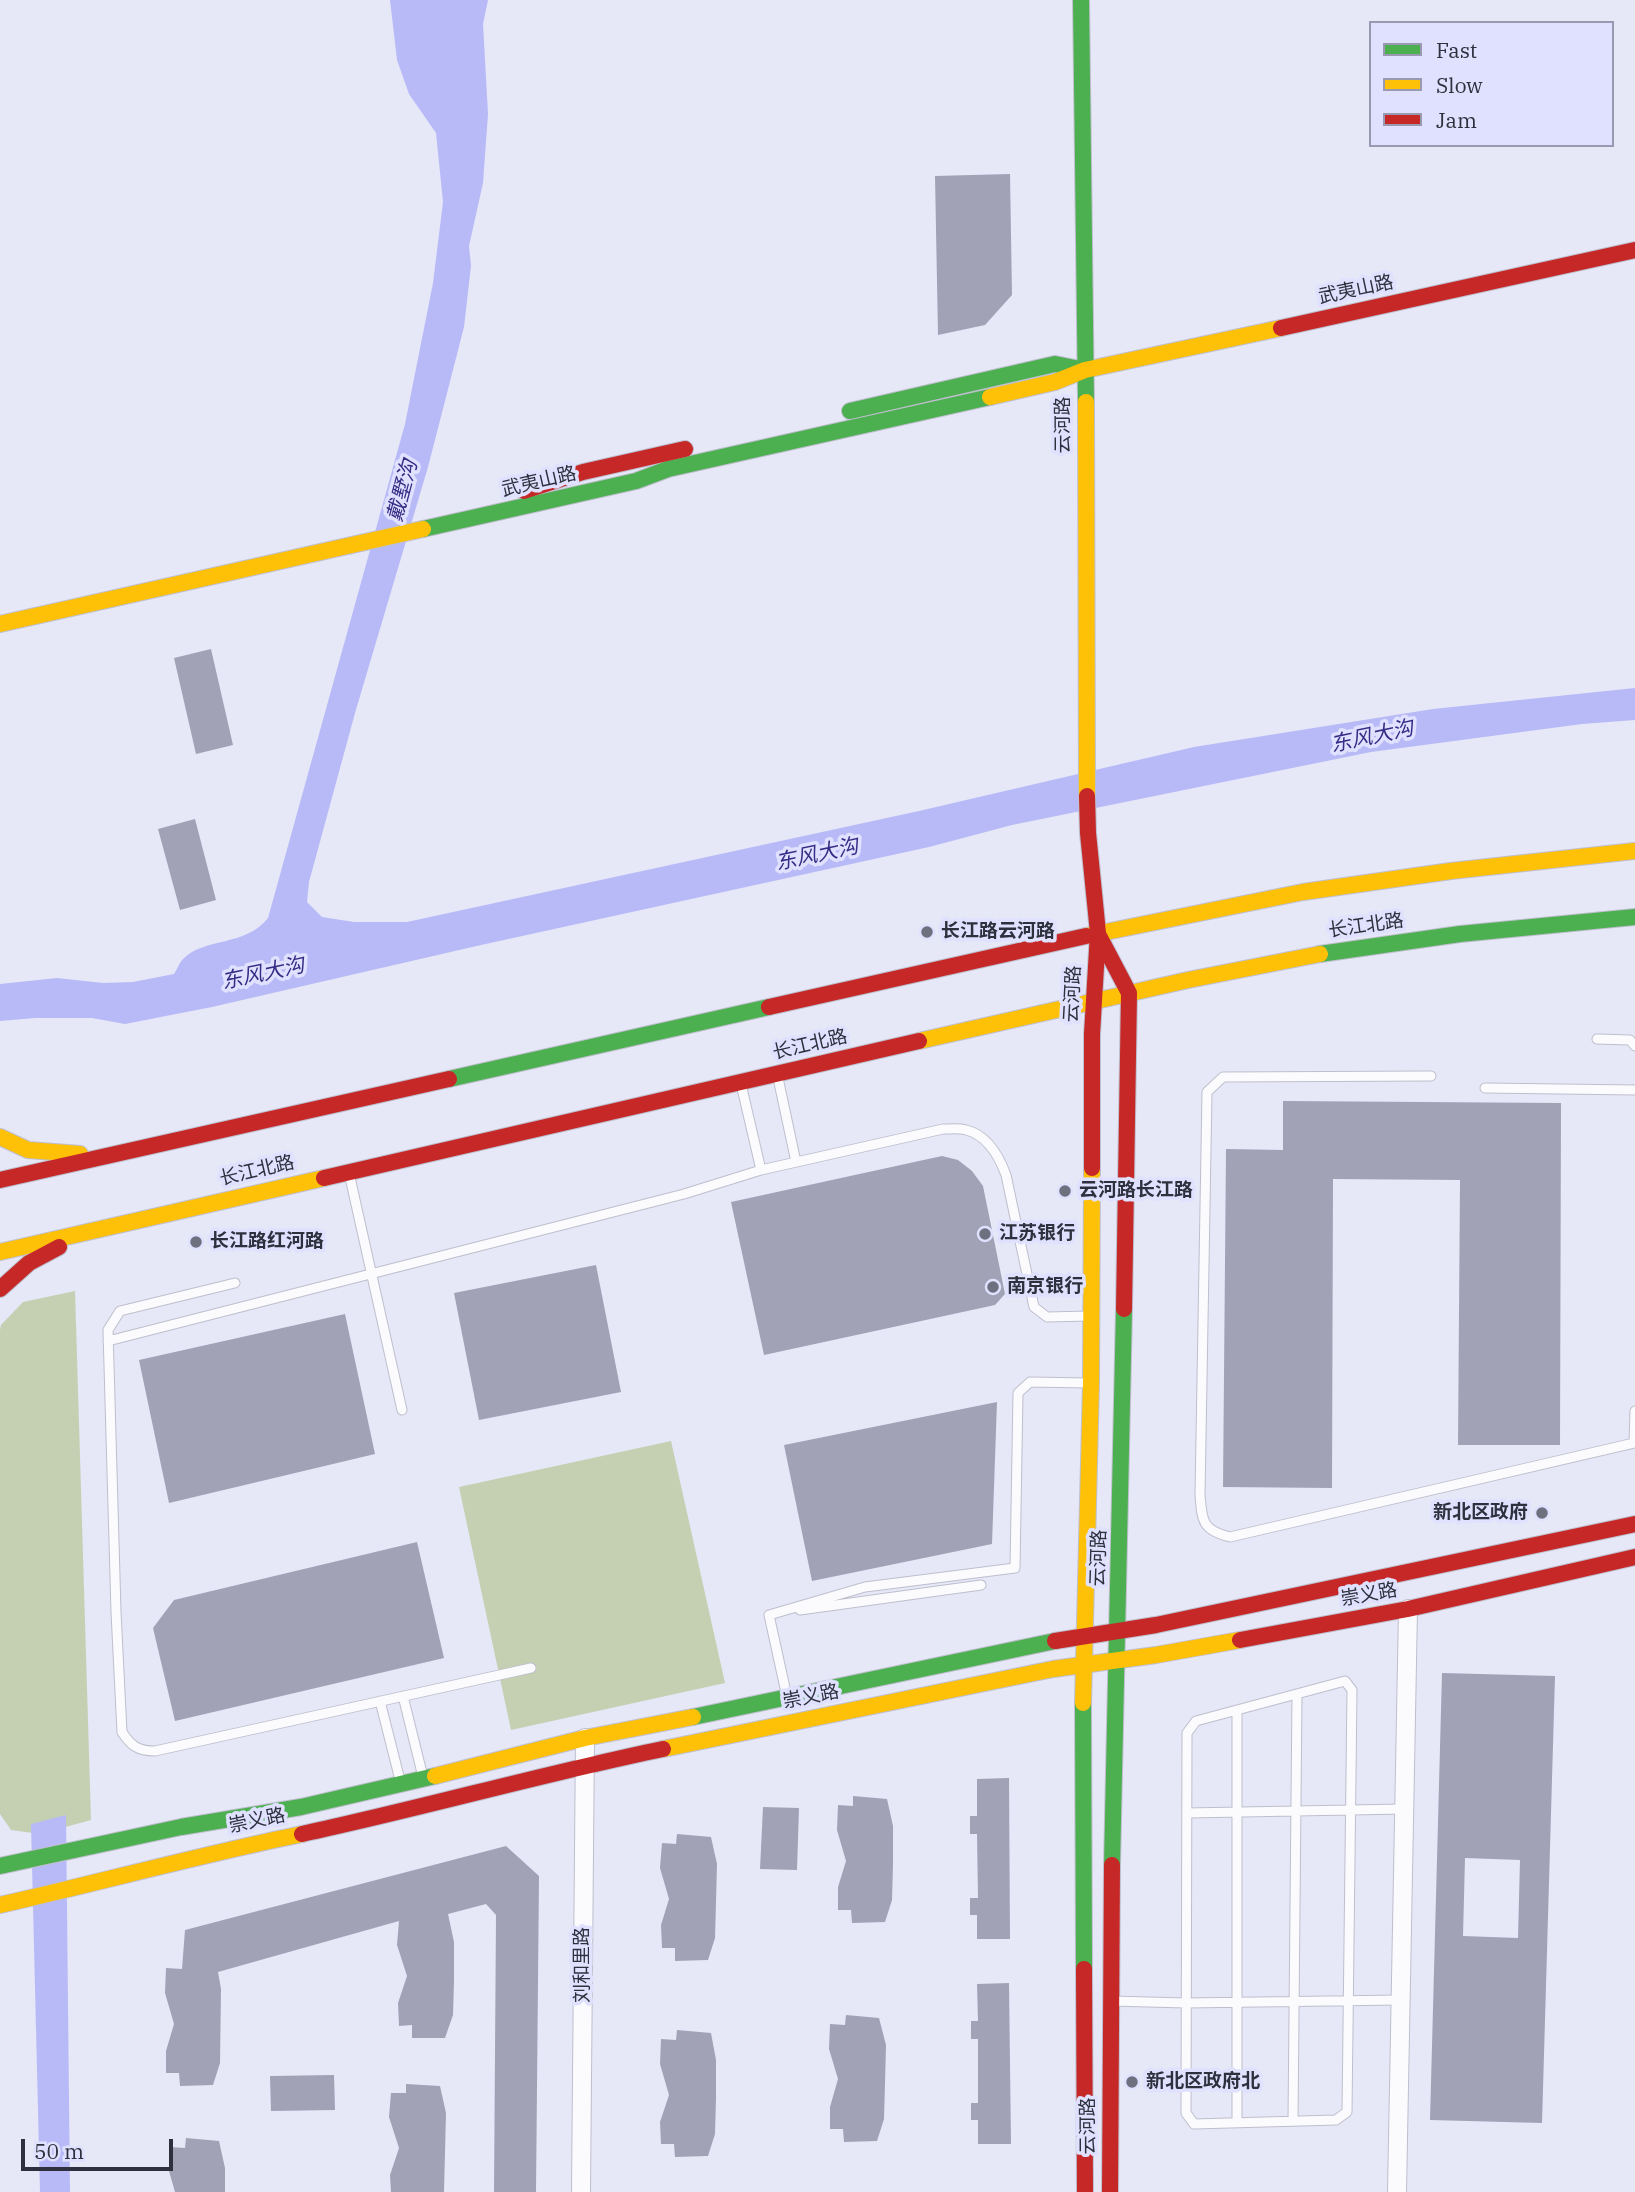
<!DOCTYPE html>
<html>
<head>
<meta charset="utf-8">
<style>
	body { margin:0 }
	#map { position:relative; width:1635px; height:2192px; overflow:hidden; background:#e6e7f7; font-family:"IBM Plex Serif",serif }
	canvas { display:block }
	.legend { position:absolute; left:1369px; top:21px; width:245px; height:126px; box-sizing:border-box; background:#dfe1fe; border:2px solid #999ab1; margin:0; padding:9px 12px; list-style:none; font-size:21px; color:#2f303e }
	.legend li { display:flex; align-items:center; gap:14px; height:35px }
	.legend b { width:35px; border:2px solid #999ab1 }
	.scale { position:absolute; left:21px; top:2139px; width:152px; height:32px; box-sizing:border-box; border:4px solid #2f303e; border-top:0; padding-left:9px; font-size:21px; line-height:24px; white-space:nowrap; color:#2f303e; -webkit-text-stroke:5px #dfe1fe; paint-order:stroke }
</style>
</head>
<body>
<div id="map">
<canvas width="1635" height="2192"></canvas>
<ul class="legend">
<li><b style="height:9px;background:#4caf50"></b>Fast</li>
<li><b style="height:9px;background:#ffc107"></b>Slow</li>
<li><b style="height:9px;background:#c62828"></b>Jam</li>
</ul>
<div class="scale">50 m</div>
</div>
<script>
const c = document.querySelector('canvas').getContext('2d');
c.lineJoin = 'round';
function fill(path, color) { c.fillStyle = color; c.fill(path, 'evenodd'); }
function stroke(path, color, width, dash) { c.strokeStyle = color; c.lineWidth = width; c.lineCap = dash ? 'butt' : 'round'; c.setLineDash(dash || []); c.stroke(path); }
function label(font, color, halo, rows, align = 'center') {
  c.font = font + ' "IBM Plex Serif","Noto Sans SC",serif'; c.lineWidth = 7; c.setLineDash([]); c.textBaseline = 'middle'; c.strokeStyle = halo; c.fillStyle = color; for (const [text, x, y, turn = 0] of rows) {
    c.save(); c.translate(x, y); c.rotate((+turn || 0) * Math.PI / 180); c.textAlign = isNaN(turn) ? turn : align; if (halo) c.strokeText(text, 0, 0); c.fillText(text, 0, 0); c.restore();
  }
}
fill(new Path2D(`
	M75,1291L91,1820L40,1834L11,1830L0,1814V1330L1,1325L23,1302Z
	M671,1441L725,1683L511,1730L459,1487Z`), '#c5d0b2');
fill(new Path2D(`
	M390,0H488L483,24L488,114L483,183L469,246L471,266L464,327L428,467L355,713L309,882L307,902L322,917L354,922H407L919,811L1194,747L1433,709L1635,688V720L1582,724L1371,752L1012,825L929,847L481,945L212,1007L125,1024L92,1018H35L0,1021V984L57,978L103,983L133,982L174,974C177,970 179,963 183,959C205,937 245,947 268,918L405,424L433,283L443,202L436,133L409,94L397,60Z
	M66,1815L70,2192H40L31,1824Z`), '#b8baf7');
fill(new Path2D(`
	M1010,174L1012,295L985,325L938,335L935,176Z
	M211,649L233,745L196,754L174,658Z
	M195,819L216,900L180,910L158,829Z
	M1283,1101L1561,1103L1560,1445H1458L1460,1180L1333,1179L1332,1488L1223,1487L1226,1149L1283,1150Z
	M942,1156L958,1160L972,1171L983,1186L1005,1294L995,1305L764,1355L731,1202Z
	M596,1265L621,1392L479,1420L454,1293Z
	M345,1314L375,1454L169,1503L139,1360Z
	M997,1402L992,1544L812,1581L784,1445Z
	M417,1542L444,1658L175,1721L153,1628L174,1600Z
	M1442,1673L1555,1676L1542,2123L1430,2120ZM1465,1858L1520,1860L1518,1938L1463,1936Z
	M1009,1778L1010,1939H977V1915H970V1898H978L977,1834H970V1816H977V1779Z
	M853,1796L887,1799L893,1826V1864L892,1900L885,1922L852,1923L851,1910H838V1887L846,1861L837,1830L838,1805L853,1806Z
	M763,1807L799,1808L797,1870L760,1869Z
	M677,1834L711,1837L717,1864L716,1902L715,1938L708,1960L675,1961V1948H662L661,1925L669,1899L660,1868L662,1843L676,1844Z
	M506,1846L539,1876L536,2192H494L496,1915L486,1904L448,1914L454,1942V1980L453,2015L445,2038H412V2025L399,2026L398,2003L407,1976L397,1945L399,1921L218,1972L221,1989L220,2063L213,2085L180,2086L179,2073H166V2051L174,2024L165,1993L166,1968L182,1969L185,1930Z
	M1009,1983L1011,2144H978V2120H971V2103H978V2039H971V2021H978L977,1984Z
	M846,2015L879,2018L886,2045L885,2083L884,2119L877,2141L844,2142L843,2129H830V2107L838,2079L829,2049L830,2024L845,2025Z
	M677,2030L711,2033L716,2060V2098L715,2134L708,2156L675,2157L674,2144H661L660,2122L669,2095L660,2064L661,2039L676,2040Z
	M334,2075L335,2110L271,2111L270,2076Z
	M406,2084L440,2086L446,2113L444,2192H391L390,2175L399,2148L389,2117L391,2093H406Z
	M186,2138L219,2141L225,2168V2192H175L169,2171L170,2147L185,2148Z`), '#a2a2b7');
const lane = new Path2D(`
	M1597,1039L1630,1040L1635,1046
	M1431,1076L1223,1077L1207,1092L1200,1495C1202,1521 1202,1530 1230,1537L1634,1443L1635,1411
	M778,1078L796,1162
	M741,1084L761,1170
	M1485,1088L1635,1090
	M349,1173L402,1410
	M235,1283L120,1311L108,1330L116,1612L122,1732C131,1746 138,1751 155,1751L531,1668
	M108,1341L684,1194L761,1170L943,1129C950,1129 959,1128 966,1130C987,1135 999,1156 1006,1175L1034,1307L1047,1317L1090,1316
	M800,1610L981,1585
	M773,1614L769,1615L787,1697
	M769,1615L865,1587L1015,1568L1018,1393L1030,1382L1089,1383
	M1345,1681L1352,1690L1347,2112L1336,2120L1194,2124L1186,2113L1187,1733L1196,1721Z
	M403,1696L423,1777
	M380,1701L401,1784
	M1187,1813L1404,1809
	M1111,2001L1186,2003L1400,2000
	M1293,2121L1297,1694
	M1237,2122V1710`);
const street = new Path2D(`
	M581,2192L585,1738
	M1397,2192L1408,1609`);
const fast = new Path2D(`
	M1081,0L1086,402
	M850,411L1055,364L1085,370
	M423,529L636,481L668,469L990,397
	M1320,954L1460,934L1635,917
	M449,1079L769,1007
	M1083,1703L1084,1969
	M693,1717L1055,1641
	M1112,1865L1124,1309
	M0,1866L181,1827L301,1807L435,1776`);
const slow = new Path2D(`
	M990,397L1055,382L1085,370L1281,328
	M1086,402L1087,796
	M0,624L423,529
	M1086,936L1303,892L1451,871L1635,851
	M919,1041L1188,980L1320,954
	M0,1137L28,1150L80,1154
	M0,1252L324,1178
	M1083,1703L1091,1383L1092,1168
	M663,1749L1053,1669L1156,1655L1240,1640
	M435,1776L585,1738L693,1717
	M0,1905C101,1882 200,1855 302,1834`);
const jam = new Path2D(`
	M1281,328L1635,250
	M524,491L583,472L685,449
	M1087,796L1088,833L1098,933L1092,1034V1168
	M1098,934L1129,993L1124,1309
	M769,1007L1086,936
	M324,1178L919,1041
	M0,1180L449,1079
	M0,1289L29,1263L59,1247
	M1240,1640L1408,1609L1635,1557
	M1055,1641L1156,1625L1635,1524
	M302,1834C423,1808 542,1774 663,1749
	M1084,1969L1085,2192
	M1110,2192L1112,1865`);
stroke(lane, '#bebfcd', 11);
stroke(street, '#bebfcd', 20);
stroke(fast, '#bebfcd', 18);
stroke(slow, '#bebfcd', 18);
stroke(jam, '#bebfcd', 18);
stroke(lane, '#fbfbfe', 9);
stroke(street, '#fbfbfe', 18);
stroke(fast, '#4caf50', 16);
stroke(slow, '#ffc107', 16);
stroke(jam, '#c62828', 16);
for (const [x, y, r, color] of [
	[927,932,7,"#6f707f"],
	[1065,1191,7,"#6f707f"],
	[985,1234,7,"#6f707f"],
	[196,1242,7,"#6f707f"],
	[993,1287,7,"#6f707f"],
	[1542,1513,7,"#6f707f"],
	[1132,2082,7,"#6f707f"]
]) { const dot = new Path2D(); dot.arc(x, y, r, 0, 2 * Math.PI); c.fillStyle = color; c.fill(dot); stroke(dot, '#dfe1fe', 2.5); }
label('19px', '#2f303e', '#dfe1fe', [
	["武夷山路",1356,290,-12],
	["云河路",1064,425,-90],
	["武夷山路",539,482,-13],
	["长江北路",1366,926,-8],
	["云河路",1073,994,-87],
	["长江北路",810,1045,-13],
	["长江北路",257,1171,-13],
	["云河路",1099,1558,-88],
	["崇义路",1369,1595,-10],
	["崇义路",811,1697,-11],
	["崇义路",257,1821,-12],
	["刘和里路",583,1965,-90],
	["云河路",1089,2126,-90]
]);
label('bold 19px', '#2f303e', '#dfe1fe', [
	["长江路云河路",941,932],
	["云河路长江路",1079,1191],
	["江苏银行",999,1234],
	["长江路红河路",210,1242],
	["南京银行",1007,1287],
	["新北区政府",1528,1513,"right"],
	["新北区政府北",1146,2082]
], 'left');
label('italic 21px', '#372c86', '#dfe1fe', [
	["戴墅沟",403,491,-75],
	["东风大沟",1372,737,-12],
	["东风大沟",817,855,-12],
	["东风大沟",263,974,-12]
]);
</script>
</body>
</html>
